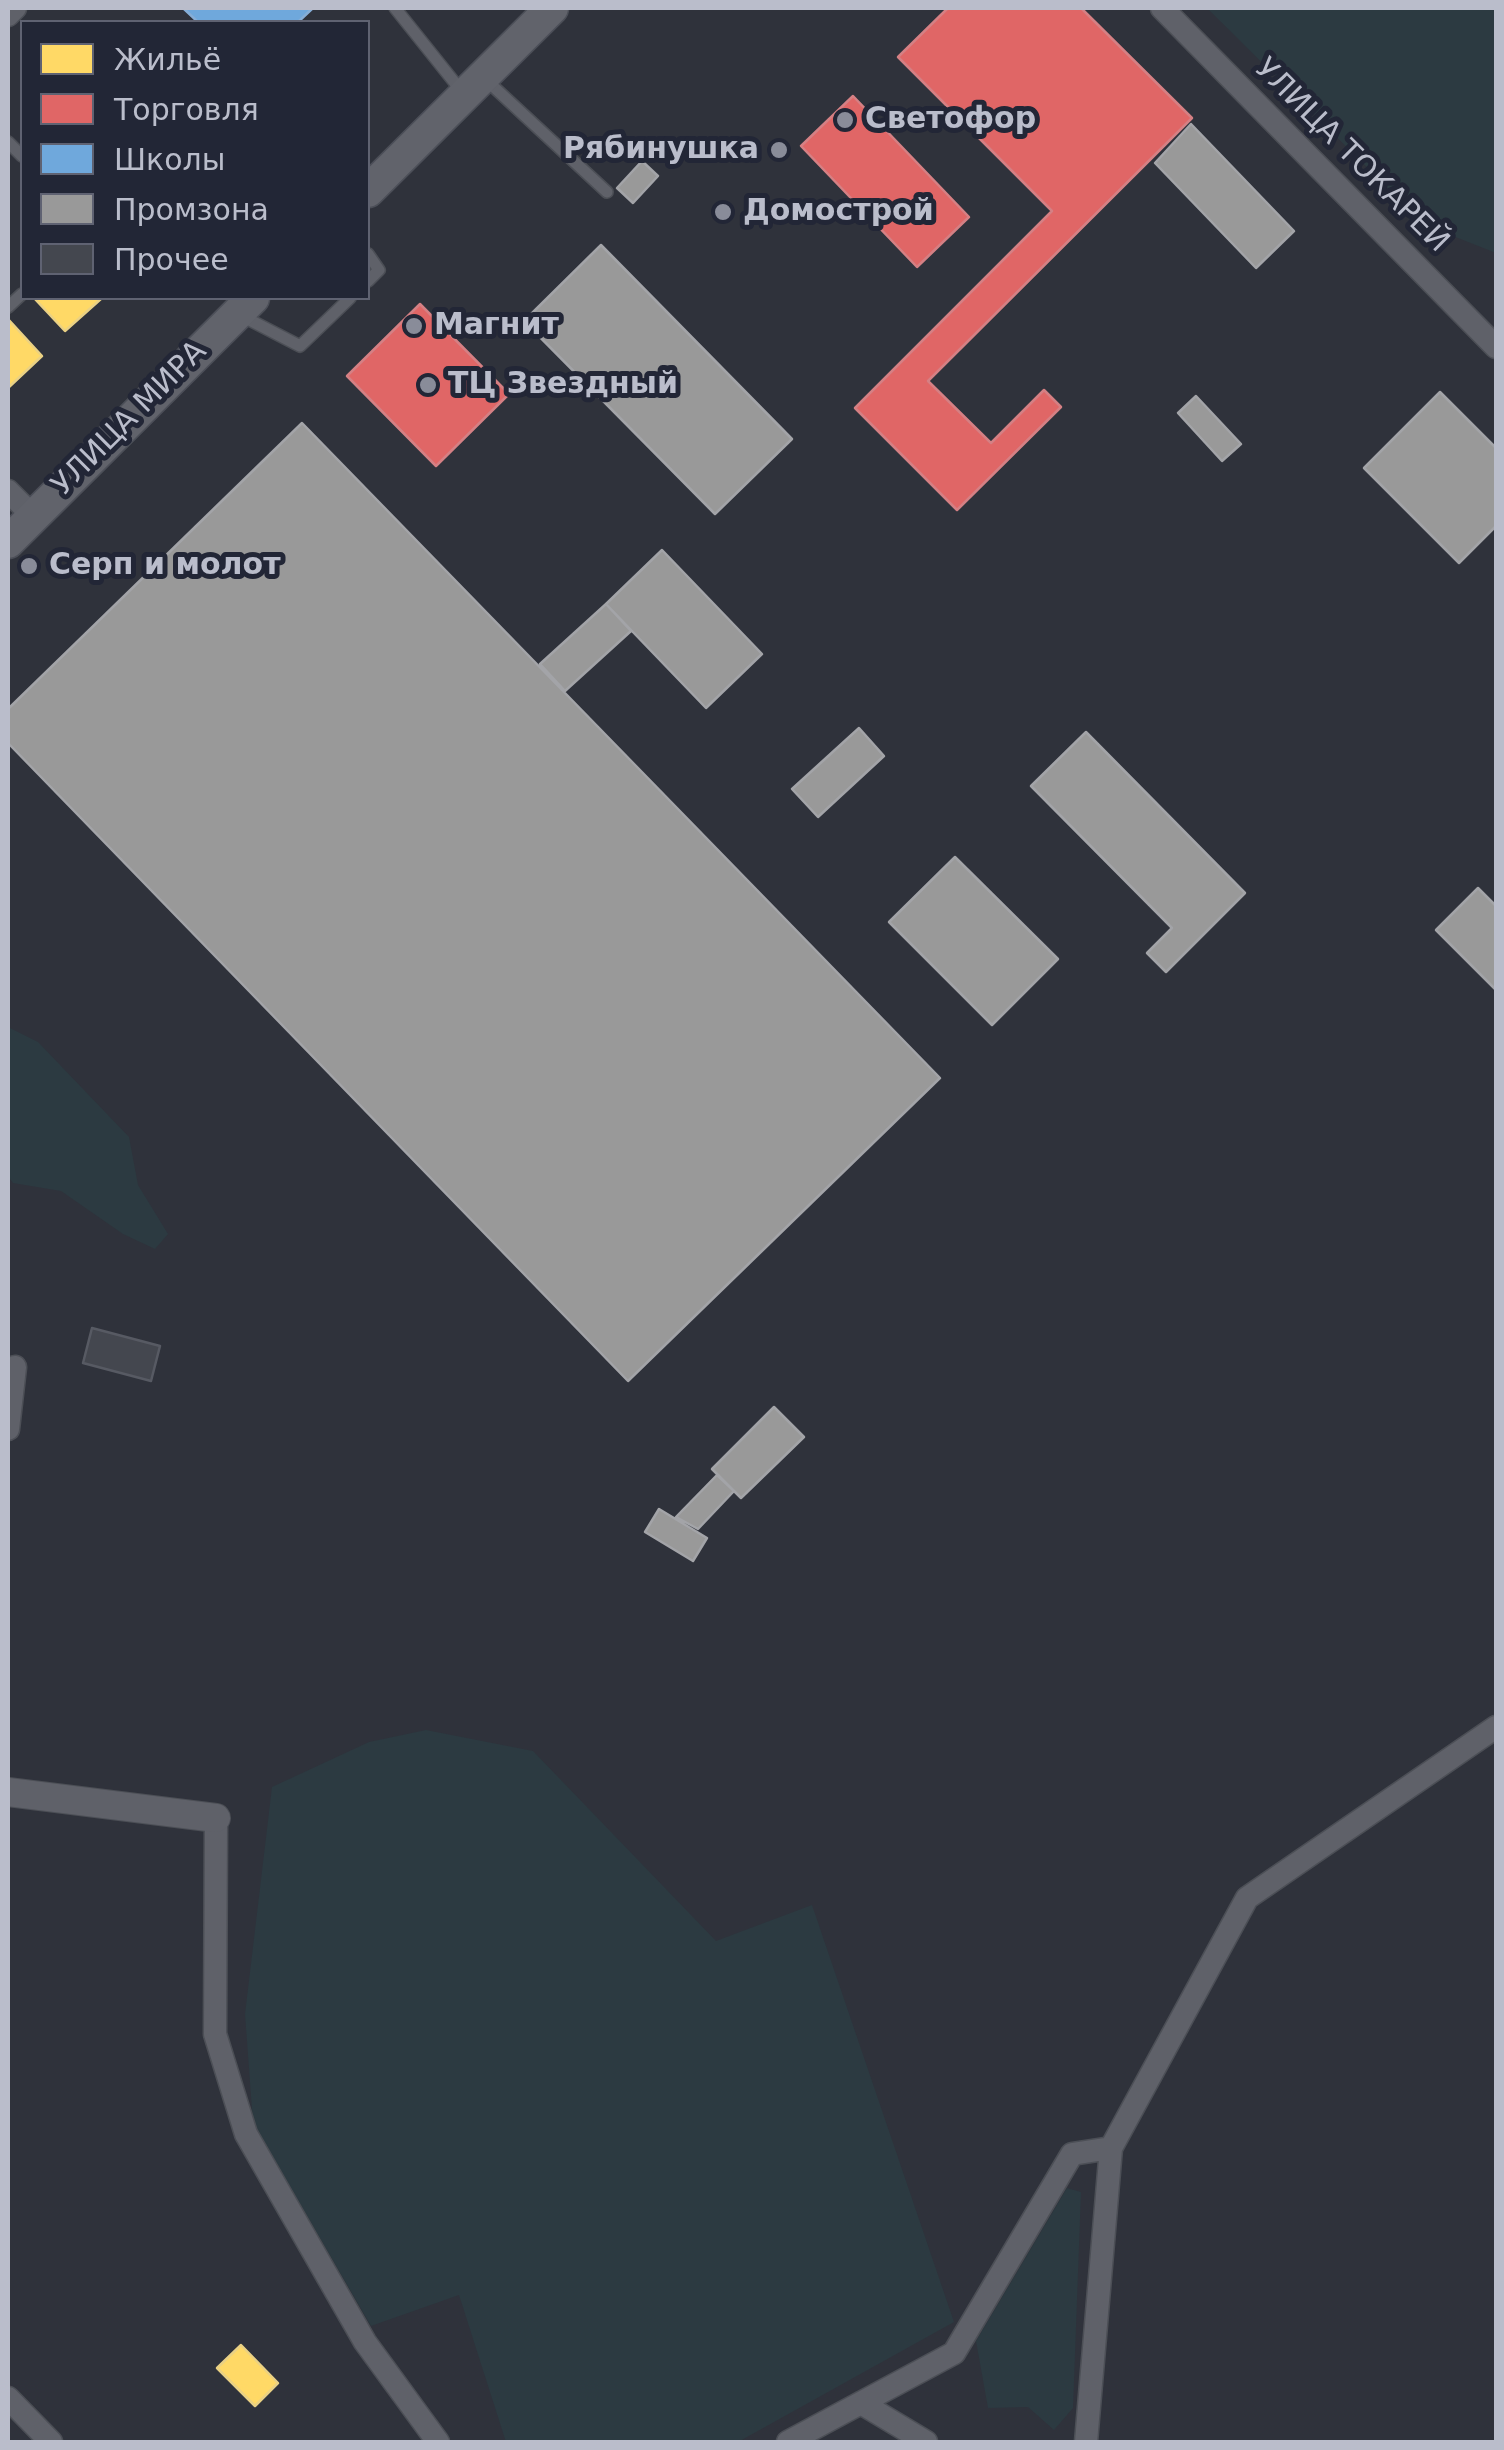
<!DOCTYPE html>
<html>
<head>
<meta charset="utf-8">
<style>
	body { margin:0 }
	#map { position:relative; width:1504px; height:2450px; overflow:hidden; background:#2f323b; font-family:"DejaVu Sans",sans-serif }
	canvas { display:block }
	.frame { position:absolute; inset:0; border:10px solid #babdcb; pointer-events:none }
	.legend { position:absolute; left:20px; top:20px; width:350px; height:280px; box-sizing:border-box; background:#222636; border:2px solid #5f6272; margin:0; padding:12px 18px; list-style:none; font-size:30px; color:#babdcb }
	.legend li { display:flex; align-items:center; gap:20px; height:50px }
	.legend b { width:50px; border:2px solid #5f6272 }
</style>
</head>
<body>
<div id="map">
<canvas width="1504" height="2450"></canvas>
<div class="frame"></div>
<ul class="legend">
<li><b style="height:28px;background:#ffd966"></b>Жильё</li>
<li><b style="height:28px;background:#e06666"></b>Торговля</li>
<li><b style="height:28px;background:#6fa8dc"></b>Школы</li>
<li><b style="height:28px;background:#999"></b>Промзона</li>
<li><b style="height:28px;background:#44474f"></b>Прочее</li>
</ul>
</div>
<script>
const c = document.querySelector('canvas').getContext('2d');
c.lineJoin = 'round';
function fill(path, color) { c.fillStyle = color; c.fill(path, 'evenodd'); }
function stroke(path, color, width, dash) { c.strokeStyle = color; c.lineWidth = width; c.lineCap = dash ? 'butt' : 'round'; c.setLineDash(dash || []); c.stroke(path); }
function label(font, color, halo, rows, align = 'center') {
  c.font = font + ' "DejaVu Sans",sans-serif'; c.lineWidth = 10; c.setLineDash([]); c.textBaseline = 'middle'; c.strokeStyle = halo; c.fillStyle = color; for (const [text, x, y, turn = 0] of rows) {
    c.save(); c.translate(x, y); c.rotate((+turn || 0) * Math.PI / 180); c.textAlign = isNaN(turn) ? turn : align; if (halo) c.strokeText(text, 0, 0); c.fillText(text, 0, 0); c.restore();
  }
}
fill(new Path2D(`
	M1207,8H1496V253L1425,225Z
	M8,1027L38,1042L129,1137L138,1185L168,1234L155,1249L123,1234L61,1191L13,1183L8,1176Z
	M426,1730L533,1751L716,1941L812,1905L954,2322L738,2442H506L459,2295L371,2326L253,2123L245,2014L272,1787L369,1742Z
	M1067,2188L1081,2192L1073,2408L1054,2430L1028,2407L988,2408L976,2341Z`), '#2c3a41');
const homes = new Path2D(`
	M34,298H102L65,331Z
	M8,319L42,356L8,388Z
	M241,2345L278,2383L255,2406L217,2368Z`);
fill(homes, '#ffd966');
stroke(homes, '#ead184', 2.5);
const shops = new Path2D(`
	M948,8H1081L1192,118L928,381L991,443L1044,390L1061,407L957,510L855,408L1052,211L898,57Z
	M853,96L969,217L917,267L801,146Z
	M420,304L509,394L436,466L347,376Z`);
fill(shops, '#e06666');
stroke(shops, '#d58084', 2.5);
const schools = new Path2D(`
	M183,8H313L298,22H198Z`);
fill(schools, '#6fa8dc');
stroke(schools, '#86aed7', 2.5);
const industry = new Path2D(`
	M1191,124L1294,231L1256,268L1155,163Z
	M642,161L658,176L633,203L617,188Z
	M601,245L792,439L715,514L524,321Z
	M1440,392L1496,448V526L1459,563L1364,468Z
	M1196,396L1241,444L1222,461L1178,413Z
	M302,423L940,1078L628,1381L8,743V709Z
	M662,550L762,654L706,708L606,604Z
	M606,604L631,631L565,691L540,664Z
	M859,728L884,756L818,817L792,789Z
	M1086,732L1245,893L1166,972L1147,953L1172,928L1031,786Z
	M955,857L1058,959L992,1025L889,922Z
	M1478,888L1496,906V990L1436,930Z
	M774,1407L804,1437L741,1498L712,1469Z
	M717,1475L734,1491L698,1529L676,1517Z
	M659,1509L707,1538L693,1561L645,1532Z`);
fill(industry, '#999');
stroke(industry, '#a3a4a8', 2.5);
const building = new Path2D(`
	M92,1328L160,1346L151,1381L83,1363Z`);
fill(building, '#44474f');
stroke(building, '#575a63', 2.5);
const service = new Path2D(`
	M395,8L463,93
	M484,78L607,192
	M8,142L22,156
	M368,254L379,270L368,281
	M8,307L22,294
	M240,315L300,346L350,298`);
const minor = new Path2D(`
	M1162,8L1496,347
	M8,15L15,8
	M8,491L33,516
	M8,1429L15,1367
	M216,1818L215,2034L246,2134L365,2342L438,2442
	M8,2398L51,2442
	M861,2403L926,2442
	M788,2442L954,2353L1072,2154L1111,2148
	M1086,2442L1111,2148L1247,1898L1496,1727`);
const tertiary = new Path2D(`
	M8,1792L216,1818`);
const primary = new Path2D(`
	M368,191L552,8
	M8,542L253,298`);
stroke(service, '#4c4f56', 14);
stroke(minor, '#4c4f56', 25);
stroke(tertiary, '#4c4f56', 30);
stroke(primary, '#4c4f58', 35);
stroke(service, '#5f6169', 11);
stroke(minor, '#5f6169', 22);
stroke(tertiary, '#5f6169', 28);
stroke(primary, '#61636b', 32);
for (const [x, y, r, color] of [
	[845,120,10,"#898c99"],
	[779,150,10,"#898c99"],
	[723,212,10,"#898c99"],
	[414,326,10,"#898c99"],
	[428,385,10,"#898c99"],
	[29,566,10,"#898c99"]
]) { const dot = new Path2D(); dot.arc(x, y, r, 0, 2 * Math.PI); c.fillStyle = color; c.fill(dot); stroke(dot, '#222636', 4); }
label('bold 30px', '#babdcb', '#222636', [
	["Светофор",865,120],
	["Рябинушка",759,150,"right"],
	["Домострой",743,212],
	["Магнит",434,326],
	["ТЦ Звездный",448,385],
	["Серп и молот",49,566]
], 'left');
label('30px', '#babdcb', '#222636', [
	["УЛИЦА ТОКАРЕЙ",1351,156,45],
	["УЛИЦА МИРА",130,419,-45]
]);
</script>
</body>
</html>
